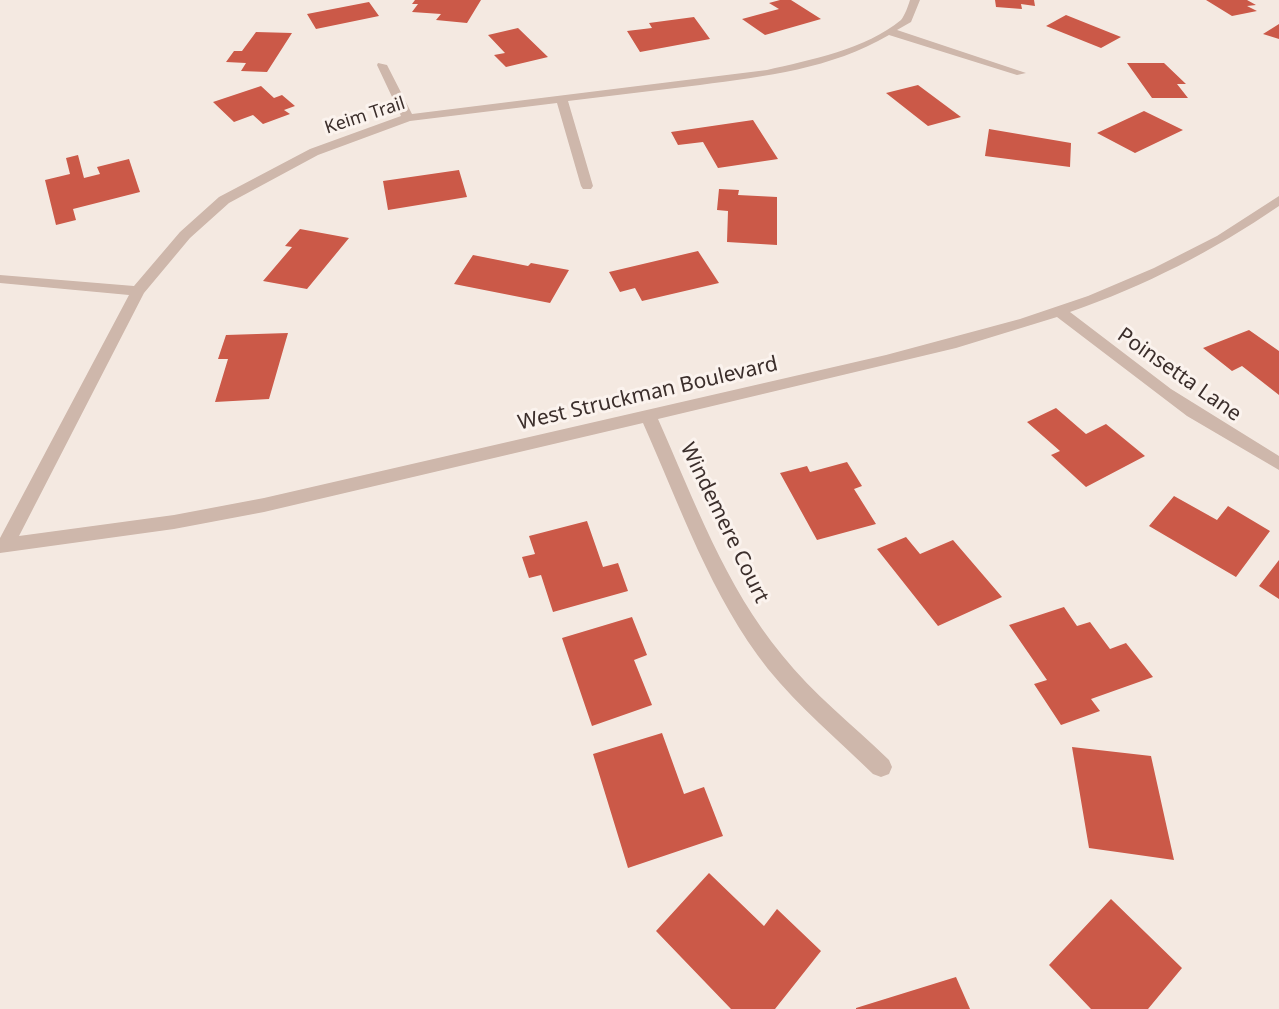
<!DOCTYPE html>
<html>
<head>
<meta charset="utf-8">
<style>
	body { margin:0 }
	canvas { display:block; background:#f4e9e1 }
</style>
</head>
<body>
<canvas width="1279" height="1009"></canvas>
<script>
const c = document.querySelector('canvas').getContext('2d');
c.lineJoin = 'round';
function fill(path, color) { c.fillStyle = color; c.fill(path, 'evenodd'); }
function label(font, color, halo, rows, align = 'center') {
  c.font = font + ' "Noto Sans",sans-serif'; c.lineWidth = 6; c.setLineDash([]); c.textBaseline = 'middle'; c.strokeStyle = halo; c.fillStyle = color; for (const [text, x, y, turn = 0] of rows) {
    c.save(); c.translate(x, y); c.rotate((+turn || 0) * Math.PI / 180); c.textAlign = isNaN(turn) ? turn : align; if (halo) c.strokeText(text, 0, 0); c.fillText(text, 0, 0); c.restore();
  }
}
fill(new Path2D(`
	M415,0H481L467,23L436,20L441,14L412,12L418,4H412Z
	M780,0H791L821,19L765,35L742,19L779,9L769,3Z
	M995,0H1034L1035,6L1021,4L1022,9L996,7Z
	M1206,0H1247L1256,5L1247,6L1257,11L1232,16Z
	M369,2L379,16L316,29L307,14Z
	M1066,15L1121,37L1101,48L1046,26Z
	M694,17L710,39L640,52L627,31L652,28L649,23Z
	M1279,24V39L1263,34Z
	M518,28L548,57L506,67L494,55L505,53L488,35Z
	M256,32L292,33L267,72L241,71L246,63L226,62L234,51H242Z
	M1127,63H1164L1186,84H1177L1188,98H1152Z
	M918,85L961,117L928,126L886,93Z
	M261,86L274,98L282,95L295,106L284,110L290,114L263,124L253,115L234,122L213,102Z
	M1144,111L1183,130L1135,153L1097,133Z
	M753,120L778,159L718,168L703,142L678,145L671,132Z
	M989,129L1071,143L1070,167L985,156Z
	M78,155L84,178L100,174L97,167L129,159L140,192L73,209L76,220L56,225L45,180L70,174L66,158Z
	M459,170L467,197L388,210L383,181Z
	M719,189L739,190L738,195L777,197V245L727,242L728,211L717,210Z
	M300,229L349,238L307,289L263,281L292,247L285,246Z
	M698,251L719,283L642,301L635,288L620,292L609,272Z
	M473,255L528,266L531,263L569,270L550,303L454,284Z
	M1249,330L1279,351V395L1242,366L1232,371L1203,348Z
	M288,333L269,399L215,402L228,359H218L226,335Z
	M1056,408L1086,434L1106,424L1145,456L1086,487L1051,455L1060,451L1027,422Z
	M847,462L862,486L854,489L876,524L817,540L780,473L807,466L810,472Z
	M1174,496L1217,520L1228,506L1270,531L1236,577L1149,526Z
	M587,521L603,567L618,563L628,591L553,612L541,575L529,578L522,557L535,554L529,536Z
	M906,537L920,554L953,540L1002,597L938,626L877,549Z
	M1279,560V599L1259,586Z
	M1064,607L1077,626L1090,622L1110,649L1126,643L1153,677L1091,699L1100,711L1061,725L1034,684L1047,680L1009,625Z
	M632,617L647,655L634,660L652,705L592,726L562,638Z
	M662,733L684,794L704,787L723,836L628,868L593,754Z
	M1072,747L1151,756L1174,860L1089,848Z
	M709,873L764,926L777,909L821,951L775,1009H731L656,931Z
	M1111,899L1182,968L1148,1009H1091L1049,965Z
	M956,977L970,1009H856V1008Z`), '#cb5948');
fill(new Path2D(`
	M910,0H920L911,22L897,30L1026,73L1017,75L889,35C831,69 766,76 700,85C656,90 612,96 568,101L593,186L591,189H583L581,186L557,103L410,121L318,155L229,203L190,238L144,293L19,536L174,515L264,498L886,355L1020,319L1088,296L1154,268L1217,236L1279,196V206C1213,251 1145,286 1070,312L1171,389L1279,456V470L1187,416L1057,317L956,348L658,419C694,500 725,586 782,655C813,694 853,725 889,760L892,767L889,774L881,777L873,774C838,740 799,707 768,669C711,597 680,506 643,423L264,512L174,529L0,553V538L129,295L0,283V275L134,286L180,232L219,197L310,149L401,116L377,65L378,63L387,65L412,114L767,70C810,60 866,49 901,20C905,15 908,6 910,0Z`), '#ceb7ab');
label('18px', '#3b2e2b', '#fbf3ee', [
	["Keim Trail",365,116,-18]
]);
label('21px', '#3b2e2b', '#fbf3ee', [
	["Poinsetta Lane",1179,375,35],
	["West Struckman Boulevard",648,394,-13],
	["Windemere Court",724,523,64]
]);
</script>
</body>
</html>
